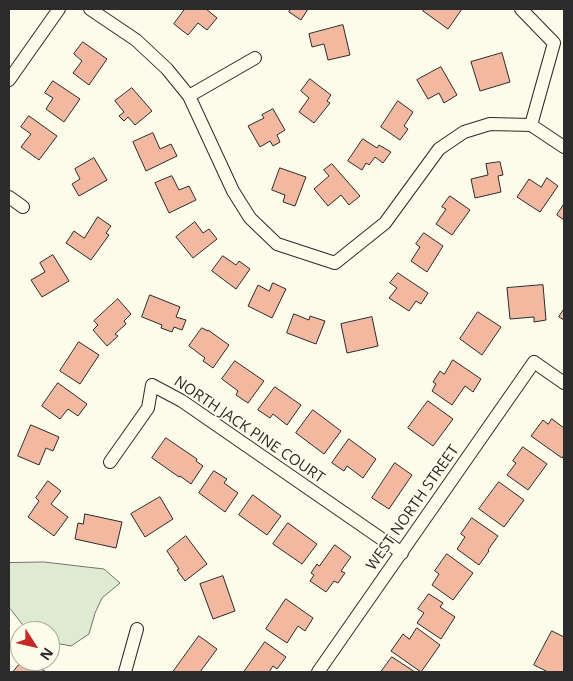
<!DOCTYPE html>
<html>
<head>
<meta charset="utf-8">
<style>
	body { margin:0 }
	#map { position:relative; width:573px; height:681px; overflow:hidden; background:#fdfbea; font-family:"Open Sans",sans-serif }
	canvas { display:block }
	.frame { position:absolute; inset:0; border:10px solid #2b2b2b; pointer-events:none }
	.north { position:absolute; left:10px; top:621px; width:50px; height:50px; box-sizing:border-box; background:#fdfbea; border:1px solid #a9a89e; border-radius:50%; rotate:125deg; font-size:14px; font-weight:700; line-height:20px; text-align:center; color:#2b2b2b }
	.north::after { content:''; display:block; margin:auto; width:18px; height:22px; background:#c62828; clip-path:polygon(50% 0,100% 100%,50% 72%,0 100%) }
</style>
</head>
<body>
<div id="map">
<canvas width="573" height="681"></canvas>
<div class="frame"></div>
<div class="north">N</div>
</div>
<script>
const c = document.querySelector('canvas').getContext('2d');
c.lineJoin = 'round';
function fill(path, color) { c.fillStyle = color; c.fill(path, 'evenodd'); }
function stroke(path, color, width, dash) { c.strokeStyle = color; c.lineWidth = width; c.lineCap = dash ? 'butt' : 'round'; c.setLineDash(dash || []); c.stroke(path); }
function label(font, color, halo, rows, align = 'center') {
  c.font = font + ' "Open Sans",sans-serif'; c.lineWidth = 4; c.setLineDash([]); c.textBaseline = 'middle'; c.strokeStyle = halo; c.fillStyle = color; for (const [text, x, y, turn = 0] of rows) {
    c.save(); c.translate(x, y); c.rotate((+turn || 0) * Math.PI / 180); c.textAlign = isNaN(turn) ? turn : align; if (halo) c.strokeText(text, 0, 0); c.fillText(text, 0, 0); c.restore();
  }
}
const green = new Path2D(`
	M44,562L104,569L120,583L102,598L95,613L89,634L71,646L50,642V631H32L22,624L9,607V563Z`);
fill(green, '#deebd1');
stroke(green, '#74746e', 1);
const building = new Path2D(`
	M185,9H206L217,18L207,30L198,23L188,35L174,24Z
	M291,9H308L301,20L289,12Z
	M425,9H462L448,29L423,11Z
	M343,25L350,55L328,60L324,44L312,47L309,34Z
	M83,42L107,59L89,85L73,73L82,61L74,54Z
	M502,53L510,82L480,91L471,62Z
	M441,67L457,95L444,103L439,93L428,99L417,80Z
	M310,79L331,95L327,101L330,103L314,123L299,112L309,98L301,91Z
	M53,81L80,99L64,122L46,109L53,98L45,93Z
	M132,88L152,111L135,125L128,117L124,121L119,116L124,112L115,101Z
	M398,101L413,112L404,126L408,129L400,140L381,127Z
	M273,109L285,130L277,135L280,142L273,146L270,141L260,147L248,126L264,118L262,115Z
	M29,116L57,136L39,160L21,147L31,134L21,127Z
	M153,133L160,149L171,144L177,156L146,171L133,142Z
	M363,139L377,148L379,145L391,152L383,163L375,157L369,165L366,163L362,170L348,161Z
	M94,158L107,180L79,196L72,184L80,179L75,169Z
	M500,162L503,175L498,176L501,192L475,198L471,179L488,175L486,164Z
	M332,164L360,196L349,205L341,195L328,206L314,189L329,176L324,170Z
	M280,168L306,177L295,206L283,202L285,195L272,190Z
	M172,176L179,190L189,186L196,200L169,213L155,183Z
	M547,178L558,186L540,212L517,197L529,179L541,187Z
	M450,196L470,210L452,235L436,224L446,209L442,207Z
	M564,204V220L557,215Z
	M98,217L111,226L106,233L109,235L91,260L66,243L74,231L84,238Z
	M195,222L203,233L209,229L217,239L193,258L176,237Z
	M424,233L443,246L427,272L411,261L420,247L416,244Z
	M53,255L69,281L42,297L31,280L45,272L40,263Z
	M223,256L236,265L239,261L250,269L236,289L212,271Z
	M398,273L428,293L421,304L416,301L409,311L389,298L397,288L390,283Z
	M273,283L286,289L272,318L248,306L258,285L269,291Z
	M543,285L546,320L534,322V317L510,319L507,288Z
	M150,295L180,307L176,317L186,320L182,330L174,327L172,332L161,328L162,325L142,317Z
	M118,299L131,314L124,321L126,324L115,334L118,336L107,346L93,330L98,325L94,321Z
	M564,309V320L559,317Z
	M478,312L501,327L482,355L460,339Z
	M294,314L309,320L310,316L325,321L316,344L287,333Z
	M372,317L378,346L347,353L341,324Z
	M202,328L208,331V330L229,345L213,368L203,361L205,358L189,346Z
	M79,342L99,355L80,384L60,371Z
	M453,360L481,379L473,392L465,386L452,405L432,391L436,384L433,382L440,371L444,374Z
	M235,361L264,381L248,403L236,395L238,391L222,379Z
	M58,383L87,404L78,416L68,409L60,419L42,406Z
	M275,387L301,405L287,425L273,414L270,418L258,410Z
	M428,401L453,419L433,446L408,428Z
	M313,410L341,431L324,454L296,433Z
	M552,419L564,428V455L562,458L531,436L543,420L548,424Z
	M31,425L59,437L53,451L46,448L39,465L18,456Z
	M166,438L197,459L196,461L203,466L191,484L180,476L179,477L152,458Z
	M349,439L376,459L363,478L347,466L344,471L332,463Z
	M523,447L547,464L528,490L507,475L516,463L513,461Z
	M395,463L412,475L389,509L372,498Z
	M214,471L227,479L224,483L238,493L225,512L199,493Z
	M48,481L61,491L51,504L68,517L54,536L28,517L39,501L36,498Z
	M499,482L524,500L504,527L479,509Z
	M253,495L281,516L267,535L239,515Z
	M160,497L173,519L145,537L131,514Z
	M85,514L122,522L116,548L75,539L78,523L83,524Z
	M472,518L498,536L488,550L489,551L479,565L457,549L465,537L461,534Z
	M288,523L317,544L302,564L273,544Z
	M186,536L207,564L185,581L177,570L179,569L167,551Z
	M335,545L351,557L341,571L345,573L338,583L334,581L326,592L310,581L314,575L311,573L317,564L319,566Z
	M447,554L473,573L453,600L432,585L439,574L435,571Z
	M223,576L235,611L213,619L200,584Z
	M429,594L443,603L440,607L455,617L441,639L417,623L424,613L418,609Z
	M286,599L313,618L305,631L298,626L287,643L266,629Z
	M417,628L440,645L421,672L391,651L403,634L409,639Z
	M552,631L564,637V670L563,672H548L534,665Z
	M199,636L217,649L200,672H173Z
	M265,642L286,657L277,669L273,666L269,672H244Z
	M392,657L415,672H381Z
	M22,661H44L39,667L46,672H13Z`);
fill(building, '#f2b8a0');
stroke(building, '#2b2b2b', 1);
const street = new Path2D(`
	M90,9L136,40L167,69L189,96L233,191L250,218L277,244L335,263L385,223L439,149L464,132L490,124L531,125
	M521,9L554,43L531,125L564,147
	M9,80L59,9
	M189,96L255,58
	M9,197L23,207
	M110,462L148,408L152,385L182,401L402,553
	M125,672L137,629
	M318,672L534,362L564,383`);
stroke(street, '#2b2b2b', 14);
stroke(street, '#fdfbea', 12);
label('15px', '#2b2b2b', '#fdfbea', [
	["NORTH JACK PINE COURT",249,430,34],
	["WEST NORTH STREET",413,508,-55]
]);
</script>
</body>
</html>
